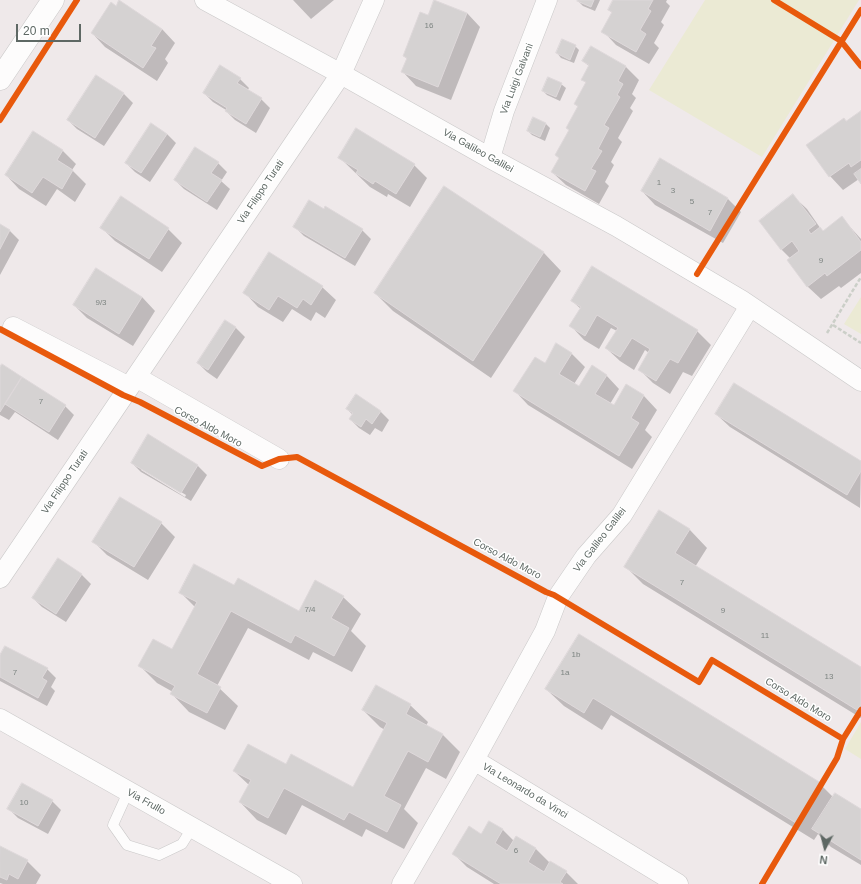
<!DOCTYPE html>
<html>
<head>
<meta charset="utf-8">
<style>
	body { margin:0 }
	#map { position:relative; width:861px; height:884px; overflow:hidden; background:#efe9ea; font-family:Arial,sans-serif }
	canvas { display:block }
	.north { position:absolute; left:805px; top:828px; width:40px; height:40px; -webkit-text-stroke:3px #fff; paint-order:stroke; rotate:187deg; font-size:11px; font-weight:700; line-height:16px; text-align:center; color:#5e6864 }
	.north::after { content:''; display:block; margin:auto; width:14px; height:18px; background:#5e6864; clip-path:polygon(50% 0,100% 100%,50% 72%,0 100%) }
	.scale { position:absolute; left:16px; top:24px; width:65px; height:18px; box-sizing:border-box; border:2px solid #5e6864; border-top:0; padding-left:5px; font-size:12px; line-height:14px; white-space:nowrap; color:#5e6864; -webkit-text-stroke:3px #fff; paint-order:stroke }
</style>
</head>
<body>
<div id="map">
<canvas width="861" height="884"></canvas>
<div class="north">N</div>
<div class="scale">20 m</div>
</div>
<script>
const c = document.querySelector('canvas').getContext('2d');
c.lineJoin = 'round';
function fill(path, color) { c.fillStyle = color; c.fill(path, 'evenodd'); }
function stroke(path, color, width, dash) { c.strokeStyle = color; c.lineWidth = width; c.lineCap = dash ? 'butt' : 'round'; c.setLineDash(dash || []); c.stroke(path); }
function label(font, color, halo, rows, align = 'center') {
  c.font = font + ' Arial,sans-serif'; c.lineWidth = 3; c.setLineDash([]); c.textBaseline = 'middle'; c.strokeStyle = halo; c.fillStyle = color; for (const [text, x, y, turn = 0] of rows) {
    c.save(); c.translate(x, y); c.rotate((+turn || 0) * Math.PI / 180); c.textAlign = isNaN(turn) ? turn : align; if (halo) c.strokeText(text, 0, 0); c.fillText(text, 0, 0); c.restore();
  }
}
fill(new Path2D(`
	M705,0H859L762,157L649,90Z
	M861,297V334L844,324Z
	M861,722V759L845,749Z`), '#ebead4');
fill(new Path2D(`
	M293,0H334L311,19Z
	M579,0H600L595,11L583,6L578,1Z
	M615,0H667L666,2L670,6L661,22L664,25L654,43L659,48L649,64L616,45L603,31L613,14L609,10Z
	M467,13L480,27L451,100L416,86L403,72L408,60L404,56L428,16Z
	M162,29L175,43L165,59L168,63L157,81L105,47L92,33Z
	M575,46L579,50L574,63L561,58L557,53Z
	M591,47L626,67L639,80L632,94L636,98L630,108L633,111L618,138L622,142L611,162L614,165L605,182L609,186L599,204L566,185L552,172L560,158L579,108L575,104L586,83L582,79L590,67L583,61Z
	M240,79L249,88L247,91L261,99L270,108L256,133L235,120L226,111V110L213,102L204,93Z
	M561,84L566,88L560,101L547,95L543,91Z
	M124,94L133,103L104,146L77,129L68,120Z
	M861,112V182L859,179L843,190L830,176L847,122Z
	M534,118L546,124L550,128L545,141L532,135L528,131Z
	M34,133L63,151L76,164L72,170L86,184L75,202L57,189L46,206L19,189L6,175Z
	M167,134L176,143L150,182L135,172L126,163Z
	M339,157L414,165L427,178L410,207L388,194L387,197L370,187Z
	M218,163L227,172L221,181L230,189L217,210L184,189L175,180Z
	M444,188L544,253L561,271L491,378L393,311L375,293Z
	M642,191L728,199L741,212L723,243L655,205Z
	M793,196L807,209L823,232L842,218L861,239V273L841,288L839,286L821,299L807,286L791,259L781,249Z
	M121,198L168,229L182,243L162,272L115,241L102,228Z
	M324,210L362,230L371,239L355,266L304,236L295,227Z
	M0,225L10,231L19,240L0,275Z
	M322,287L336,300L325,318L316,312L311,321L292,309L283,322L258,307L245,293Z
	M142,297L155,311L133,346L87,318L74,305Z
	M572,301L697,331L711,345L692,376L683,372L670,394L653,383L639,369L649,353L645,350L634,370L620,361L606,348L617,331L611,328L599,349L584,340L571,326L581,309Z
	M225,321L236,328L245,337L217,379L207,372L198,363Z
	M571,353L585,367L574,384L580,387L606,375L619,389L610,404L614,406L626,386L644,396L657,410L645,430L652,437L632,469L528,405L515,391L545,364Z
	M0,369L65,406L74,415L58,440L15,412L9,420L0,415Z
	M347,409L380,411L389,420L382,432L375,428L370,435L359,428L350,419L353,415Z
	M716,414L861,462L860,508L730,427Z
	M149,436L198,466L207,475L191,501L141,472L132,463ZM141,468L186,495L185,497L141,470Z
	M659,511L690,530L707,548L695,567L861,668V718L643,584L625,566Z
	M161,523L175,537L148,580L107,555L93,541Z
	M58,559L82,575L91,584L66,622L42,607L33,598Z
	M235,587L299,612L343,597L361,614L351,631L366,646L352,672L313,652L309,660L248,628L217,686L238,706L225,730L189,712L172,694L173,692L157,683L140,666L172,651L195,607L180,592Z
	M579,635L820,784L833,797L861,810V865L831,847L818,834L814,840L611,715L602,730L564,706L546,689Z
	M0,657L47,669L56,678L51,687L55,691L47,706L0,681Z
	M410,705L428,722L426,726L443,735L460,752L446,779L426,768L404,809L418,823L404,849L366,829L362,837L302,805L286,835L257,820L240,802L249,785L234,771L286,766L353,788L385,730L380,727L363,710Z
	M52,801L61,810L48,834L18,818L9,809Z
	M490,822L503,830L514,841L536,849L550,863L566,872L578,884H494L467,867L454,854L482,835Z
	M0,847L27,861L41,875L36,884H3L0,883Z`), '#0003');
const building = new Path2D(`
	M119,0L162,29L151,46L156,48L143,68L91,33L111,2L116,6Z
	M434,0L467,13L438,87L401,72L407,58L403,56L420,12L428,15Z
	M578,0H594L591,7L577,1Z
	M613,0H653L648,9L651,11L640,30L646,34L636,52L601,32L612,12L608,10Z
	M562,39L576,45L570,60L556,53Z
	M591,46L626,66L618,81L623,84L617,95L620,97L604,125L609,128L598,149L602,151L591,169L596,171L585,191L551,172L559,158L555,155L569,130L566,128L578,106L574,104L586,82L581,80L589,65L582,61Z
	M220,65L241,78L237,83L262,98L246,124L225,111L227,108L203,93Z
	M96,75L124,93L95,138L67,120Z
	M548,77L562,83L556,97L542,91Z
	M861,111V160L851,167L849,163L829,177L806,145L844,118L846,121Z
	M533,117L546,123L540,137L527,131Z
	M151,123L167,134L141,173L125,163Z
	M356,128L415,164L396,194L375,181L373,184L356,173L358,170L338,158Z
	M33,131L63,150L57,160L73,170L62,189L43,177L32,193L5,175Z
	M195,147L219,162L211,173L222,180L207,202L174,180Z
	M660,158L728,198L710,231L641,191Z
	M861,169V184L854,174Z
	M444,186L544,252L473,361L374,293Z
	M793,194L816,224L808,230L811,234L820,227L823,231L842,216L861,242V250L827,276L825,273L807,287L787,260L799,251L792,241L781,250L759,221Z
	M121,196L169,228L149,259L100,228Z
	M309,200L324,209L325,206L363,229L345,258L293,227Z
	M0,224L10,230L0,249Z
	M269,252L323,286L311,305L303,299L297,308L278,296L269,310L243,293Z
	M592,266L698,330L678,363L670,359L656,381L638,370L650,349L632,338L620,357L605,348L618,328L597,315L585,336L569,326L581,307L571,301Z
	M96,268L142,297L119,334L73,305Z
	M225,320L236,327L208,370L197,363Z
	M556,343L572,353L559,374L579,386L592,365L607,375L595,394L614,405L626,384L644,395L631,418L639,423L619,456L513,391L535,357L545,363Z
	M2,364L22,377L0,412V367Z
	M22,377L66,405L49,432L5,404Z
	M734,383L861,461V471L847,495L715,414Z
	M356,394L381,411L372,424L366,419L361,427L349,419L353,413L346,409Z
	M148,434L198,465L181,493L131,463Z
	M120,497L162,522L134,567L92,542Z
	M659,510L690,529L675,553L861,667V705L857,710L624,567Z
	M58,558L82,574L56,614L32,598Z
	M194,564L234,585L238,578L299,611L315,580L344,596L331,618L349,628L334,656L295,635L291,643L231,611L197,674L221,687L207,713L170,694L175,686L138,666L153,639L172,649L197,602L179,593Z
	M579,634L821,783L796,823L593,698L584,713L545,689Z
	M5,646L48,668L42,678L47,681L38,698L0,677V655Z
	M376,685L411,704L406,714L443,734L428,762L408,751L384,796L401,805L387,832L349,812L344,820L284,788L268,818L239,802L251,780L233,771L248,744L286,764L291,754L353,787L387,723L362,710Z
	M22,783L53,800L38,826L7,809Z
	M835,793L861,809V860L812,829Z
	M489,821L503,829L495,843L507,851L516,836L536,848L528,862L544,872L550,861L567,871L560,882L563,884H501L452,854L469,826L481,834Z
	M0,846L28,860L18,879L9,874L7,880L0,877Z`);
fill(building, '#d5d2d2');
stroke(building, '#ded8da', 1);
const service = new Path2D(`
	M128,792L113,825L127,845L159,855L182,844L192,828`);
const minor = new Path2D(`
	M205,0L341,74L490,158L616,226L741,300L861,381
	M490,158L504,111L547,0
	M13,327L129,387
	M136,377L279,459
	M0,578L341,74L374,0
	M0,719L292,884
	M474,760L678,884
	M402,884L474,760L545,631L558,597L586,556L622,515L750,306`);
const tertiary = new Path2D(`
	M0,79L53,0`);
stroke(service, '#c9c8c8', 11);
stroke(minor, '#c9c8c8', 21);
stroke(tertiary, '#c9c8c8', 23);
stroke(new Path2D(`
	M833,325L861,343
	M827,333L861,277`), '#cbcfc8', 2.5, [4, 2]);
stroke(service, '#fdfcfc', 10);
stroke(minor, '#fdfcfc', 20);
stroke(tertiary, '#fdfcfc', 22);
stroke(new Path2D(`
	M774,0L841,41L861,66
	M0,120L77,0
	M697,274L861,10
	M0,329L123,395L140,402L262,466L279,459L297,457L546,592L554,595L699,682L712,660L843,739
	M762,884L837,758L843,739L861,710`), '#e8590c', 6);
label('8px', '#7d8481', null, [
	["16",429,26],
	["1",659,183],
	["3",673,191],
	["5",692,202],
	["7",710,213],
	["9",821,261],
	["9/3",101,303],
	["7",41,402],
	["7",682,583],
	["7/4",310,610],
	["9",723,611],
	["11",765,636],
	["1b",576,655],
	["7",15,673],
	["1a",565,673],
	["13",829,677],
	["10",24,803],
	["6",516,851]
]);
label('10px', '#5e6864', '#fff', [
	["Via Luigi Galvani",517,79,-69],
	["Via Galileo Galilei",478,151,29],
	["Via Filippo Turati",261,192,-56],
	["Corso Aldo Moro",208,427,28],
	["Via Filippo Turati",65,482,-56],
	["Via Galileo Galilei",600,540,-52],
	["Corso Aldo Moro",507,559,28],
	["Corso Aldo Moro",798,700,31],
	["Via Leonardo da Vinci",525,791,31],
	["Via Frullo",146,802,29]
]);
</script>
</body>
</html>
